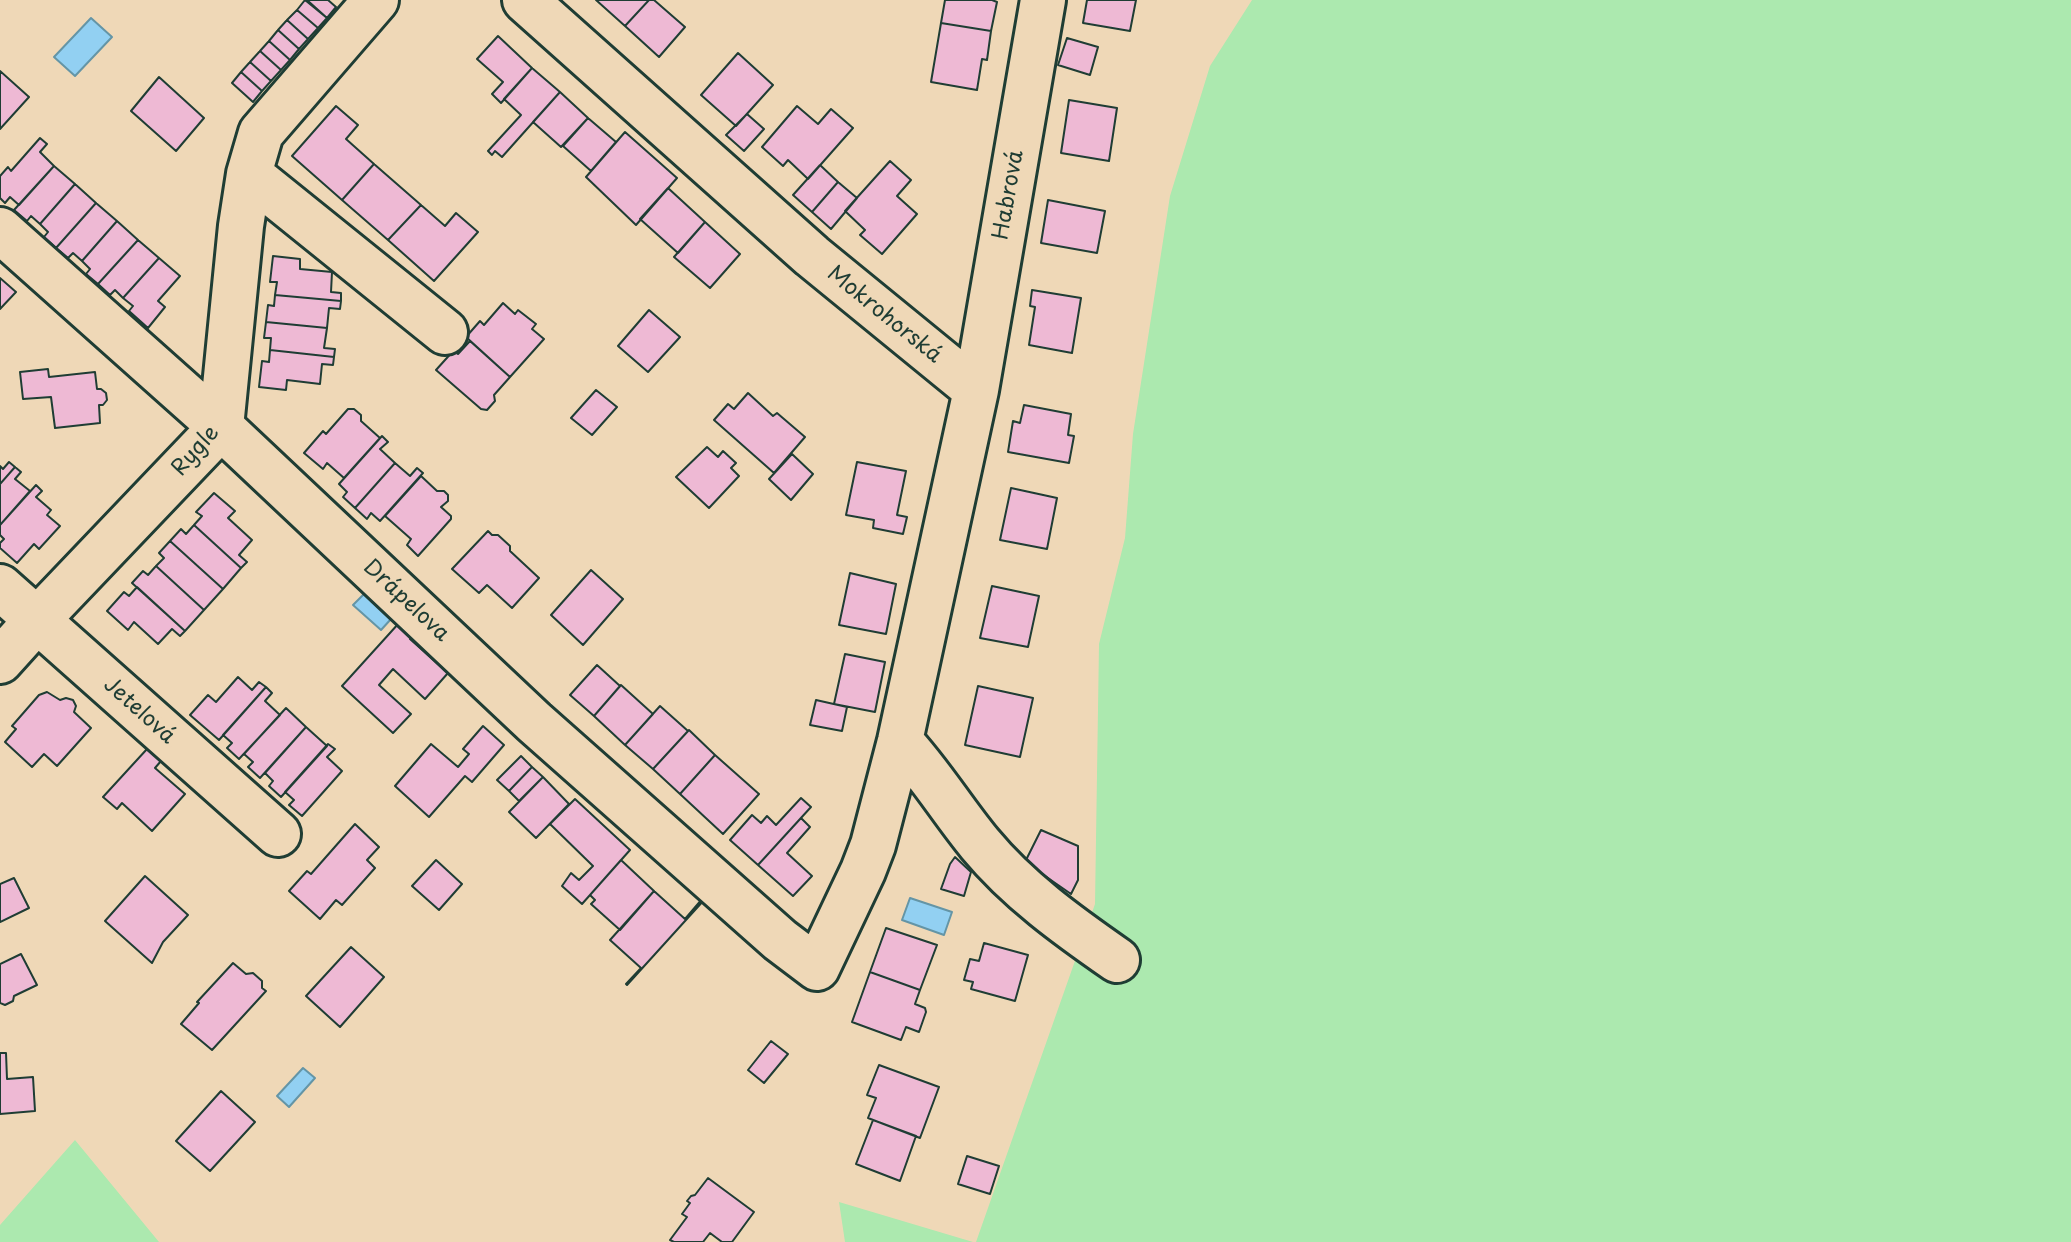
<!DOCTYPE html>
<html>
<head>
<meta charset="utf-8">
<style>
	body { margin:0 }
	canvas { display:block; background:#efd8b7 }
</style>
</head>
<body>
<canvas width="2071" height="1242"></canvas>
<script>
const c = document.querySelector('canvas').getContext('2d');
c.lineJoin = 'round';
function fill(path, color) { c.fillStyle = color; c.fill(path, 'evenodd'); }
function stroke(path, color, width, dash) { c.strokeStyle = color; c.lineWidth = width; c.lineCap = dash ? 'butt' : 'round'; c.setLineDash(dash || []); c.stroke(path); }
function label(font, color, halo, rows, align = 'center') {
  c.font = font + ' "Playpen Sans",sans-serif'; c.lineWidth = 8; c.setLineDash([]); c.textBaseline = 'middle'; c.strokeStyle = halo; c.fillStyle = color; for (const [text, x, y, turn = 0] of rows) {
    c.save(); c.translate(x, y); c.rotate((+turn || 0) * Math.PI / 180); c.textAlign = isNaN(turn) ? turn : align; if (halo) c.strokeText(text, 0, 0); c.fillText(text, 0, 0); c.restore();
  }
}
fill(new Path2D(`
	M1252,0H2071V1242H976L1095,904L1099,644L1125,538L1133,434L1170,196L1210,66Z
	M75,1140L159,1242H0V1225Z
	M839,1202L973,1242H845Z`), '#ace9af');
const water = new Path2D(`
	M91,18L112,37L75,76L54,57Z
	M364,594L391,619L381,630L353,605Z
	M910,898L952,912L944,935L902,920Z
	M303,1068L315,1078L289,1107L277,1096Z`);
fill(water, '#92d0f2');
stroke(water, '#6495a6', 2);
const building = new Path2D(`
	M305,0L327,18L318,28L297,10Z
	M307,0H328L336,7L327,18Z
	M596,0H649L625,26Z
	M649,0H654L685,27L659,57L625,26Z
	M945,0H992L997,2L991,31L941,23Z
	M1087,0H1136L1130,31L1083,23Z
	M297,10L318,28L308,39L287,20Z
	M287,20L308,39L299,49L278,30Z
	M941,23L991,31L987,60L982,59L977,90L931,82Z
	M278,30L299,49L290,60L269,41Z
	M498,36L532,68L501,103L492,94L503,82L477,59Z
	M1067,38L1098,47L1090,75L1058,65Z
	M269,41L290,60L281,70L260,51Z
	M260,51L281,70L271,81L250,62Z
	M738,53L773,85L736,126L701,95Z
	M250,62L271,81L262,91L241,72Z
	M532,68L560,92L502,157L495,151L492,155L488,151L521,115L504,99Z
	M0,71L29,97L0,129Z
	M241,72L262,91L253,102L232,83Z
	M159,77L204,118L176,151L131,111Z
	M560,92L588,118L561,147L533,122Z
	M1069,100L1117,108L1109,161L1061,153Z
	M336,106L358,125L346,139L374,164L342,200L292,156Z
	M797,106L818,124L831,109L853,128L808,179L788,160L783,166L762,147Z
	M747,114L764,129L744,151L726,135Z
	M588,118L616,142L591,171L563,146Z
	M625,132L677,178L636,225L586,177Z
	M40,138L47,144L40,152L54,166L19,205L10,197L5,203L0,198V176L8,167L11,171Z
	M890,161L911,180L897,196L917,214L882,254L860,235L865,230L845,211Z
	M374,164L421,205L388,240L342,200Z
	M820,165L838,182L812,212L793,195Z
	M54,166L75,184L40,224L31,216L27,221L14,210Z
	M838,182L857,198L831,229L812,212Z
	M75,184L96,203L56,248L44,237L48,232L40,224Z
	M668,188L705,222L678,253L640,219Z
	M1048,200L1105,211L1097,253L1041,243Z
	M96,203L117,221L82,261L73,253L68,258L56,248Z
	M421,205L445,226L456,213L478,232L434,281L388,240Z
	M117,221L138,240L98,284L86,274L90,269L82,261Z
	M705,222L740,254L710,288L674,257Z
	M138,240L159,258L123,298L115,290L110,295L98,284Z
	M273,256L300,259V269L332,272L331,292L341,293V301L275,295L277,282H270Z
	M159,258L180,276L158,301L165,307L148,328L129,311L133,306L123,298Z
	M0,278L16,292L0,309Z
	M1032,290L1081,298L1072,353L1029,345L1035,307L1030,306Z
	M275,295L341,301L340,309L329,308L327,328L266,322L268,305L274,306Z
	M503,303L515,314L518,310L536,324L532,329L544,339L510,377L466,337L480,321L484,325Z
	M649,310L680,337L648,372L618,346Z
	M266,322L327,328L324,348L335,349L334,357L270,350L271,338H264Z
	M470,341L510,377L494,395L495,401L487,410L481,409L436,370L454,350L458,354Z
	M270,350L334,357L333,365L322,364L320,384L287,380L286,390L259,387L262,361L269,362Z
	M48,369L49,377L95,372L97,389H101L106,393L107,400L103,405H99L100,423L55,428L51,397L23,399L20,372Z
	M596,390L617,407L592,435L571,418Z
	M748,393L773,416L777,413L805,437L774,473L714,420L728,404L734,409Z
	M1024,405L1071,414L1068,435L1074,436L1069,463L1008,452L1013,421L1020,423Z
	M348,409H354L361,415V421L380,438L344,478L327,463L323,469L304,453L323,431L326,434Z
	M382,436L388,442L380,449L395,463L355,508L343,497L347,492L339,484Z
	M707,447L718,457L723,451L736,463L731,468L739,476L709,508L676,477Z
	M792,454L813,474L791,500L769,479Z
	M9,462L15,467L0,484V466L3,469Z
	M857,462L906,471L897,515L907,517L903,534L873,528L874,520L846,515Z
	M395,463L410,476L417,468L423,473L380,521L371,513L367,519L355,508Z
	M15,467L21,472L15,479L30,491L0,525V484Z
	M421,476L437,491H444L448,495V501L441,507L451,516V519L418,556L407,545L411,539L385,516Z
	M36,485L42,491L36,497L51,510L47,515L60,526L39,549L34,544L17,563L0,548V543L4,539L0,535V525Z
	M1011,488L1057,498L1047,549L1000,540Z
	M214,493L235,511L228,518L252,540L239,555L247,562L241,568L194,525L202,516L196,512Z
	M194,525L241,568L223,589L170,541L181,529L186,534Z
	M488,531L492,535H498L510,546V551L539,578L512,608L487,585L479,593L452,569Z
	M170,541L223,589L204,610L156,566L164,558L159,553Z
	M156,566L204,610L185,631L132,583L143,571L148,575Z
	M591,570L623,599L583,645L551,615Z
	M850,573L896,584L886,634L839,625Z
	M992,586L1039,596L1028,647L980,638Z
	M137,587L185,631L180,636L172,629L158,644L134,622L128,630L107,611L124,592L129,596Z
	M399,623L414,635L410,639L448,673L425,699L393,669L379,685L411,714L393,733L342,686Z
	M845,654L885,662L875,712L834,704Z
	M597,665L620,686L594,716L570,695Z
	M238,677L252,690L259,682L266,687L219,740L190,715L208,695L216,702Z
	M621,685L653,714L625,745L594,716Z
	M978,686L1033,698L1020,757L965,745Z
	M266,687L272,693L265,701L280,715L239,759L227,748L232,743L223,735Z
	M47,692L60,700L66,698L73,700L76,706L74,712L91,728L57,766L44,754L32,767L5,742L16,729L12,726L39,695Z
	M816,700L847,707L842,731L810,725Z
	M660,706L688,731L653,769L625,745Z
	M286,708L306,727L260,778L248,767L253,762L244,754Z
	M483,726L504,745L472,782L465,776L429,817L395,786L431,744L458,767L469,754L463,749Z
	M306,727L327,746L281,797L269,786L273,781L265,773Z
	M689,730L715,755L680,794L653,769Z
	M328,744L335,749L327,757L342,771L302,816L289,805L294,800L285,792Z
	M147,749L161,761L155,768L185,794L152,831L122,803L117,809L103,797Z
	M715,755L759,794L723,834L680,794Z
	M521,756L532,767L509,791L497,780Z
	M532,767L543,777L519,801L509,791Z
	M543,777L569,804L536,838L509,812Z
	M801,798L811,807L758,865L730,840L752,815L761,823L767,816L776,825Z
	M575,799L630,850L582,904L562,886L571,873L579,880L593,866L550,824Z
	M801,818L810,827L787,853L812,876L793,896L758,865Z
	M355,824L379,847L367,860L375,868L342,905L336,900L320,919L289,891L307,871L311,874Z
	M1041,830L1078,846V880L1071,894L1025,862Z
	M955,857L971,872L964,896L941,889L950,864Z
	M436,860L462,884L439,910L412,886Z
	M621,860L654,891L620,930L591,904L595,900L590,895Z
	M145,876L188,915L163,942L152,963L105,921Z
	M14,878L29,908L0,922V884Z
	M654,891L685,919L703,898L705,899L627,985L626,984L641,968L610,940Z
	M886,928L937,945L920,990L870,972Z
	M984,943L1028,955L1015,1001L971,989L973,982L964,980L970,959L979,961Z
	M351,947L384,977L340,1027L306,996Z
	M21,954L37,985L14,996L13,1001L5,1005L0,1003V964Z
	M233,963L246,974L253,973L262,981V988L266,991L212,1050L181,1024L199,1003L197,1002Z
	M870,972L920,990L915,1004L925,1008L926,1012L919,1032L906,1027L901,1040L852,1022Z
	M771,1041L788,1054L764,1083L748,1070Z
	M0,1053H6L7,1079L33,1077L35,1111L0,1114Z
	M879,1065L939,1087L920,1138L868,1118L876,1098L867,1095Z
	M221,1091L255,1122L210,1171L176,1141Z
	M873,1120L916,1136L900,1181L856,1164Z
	M967,1156L999,1166L990,1194L958,1184Z
	M708,1178L754,1212L732,1242H722L710,1233L703,1242H674L670,1240L687,1217L682,1214L690,1203L687,1201L691,1196L695,1195Z`);
fill(building, '#eeb9d4');
stroke(building, '#1f3d34', 2);
const minor = new Path2D(`
	M525,0L812,256L976,390
	M249,174L445,332
	M0,230L221,427L534,722L780,940L817,968L863,871L873,845L900,741L976,390L1043,0
	M0,587L278,834
	M0,661L37,620L221,427L241,226L249,174L261,133L376,0
	M900,741C930,773 952,810 980,844C1018,890 1068,926 1117,960`);
stroke(minor, '#1f3d34', 50);
stroke(minor, '#efd8b7', 44);
label('22px', '#1f3d34', '#efd8b7', [
	["Habrová",1009,195,-80],
	["Mokrohorská",884,315,39],
	["Rygle",196,451,-49],
	["Drápelova",406,601,43],
	["Jetelová",139,711,42]
]);
</script>
</body>
</html>
